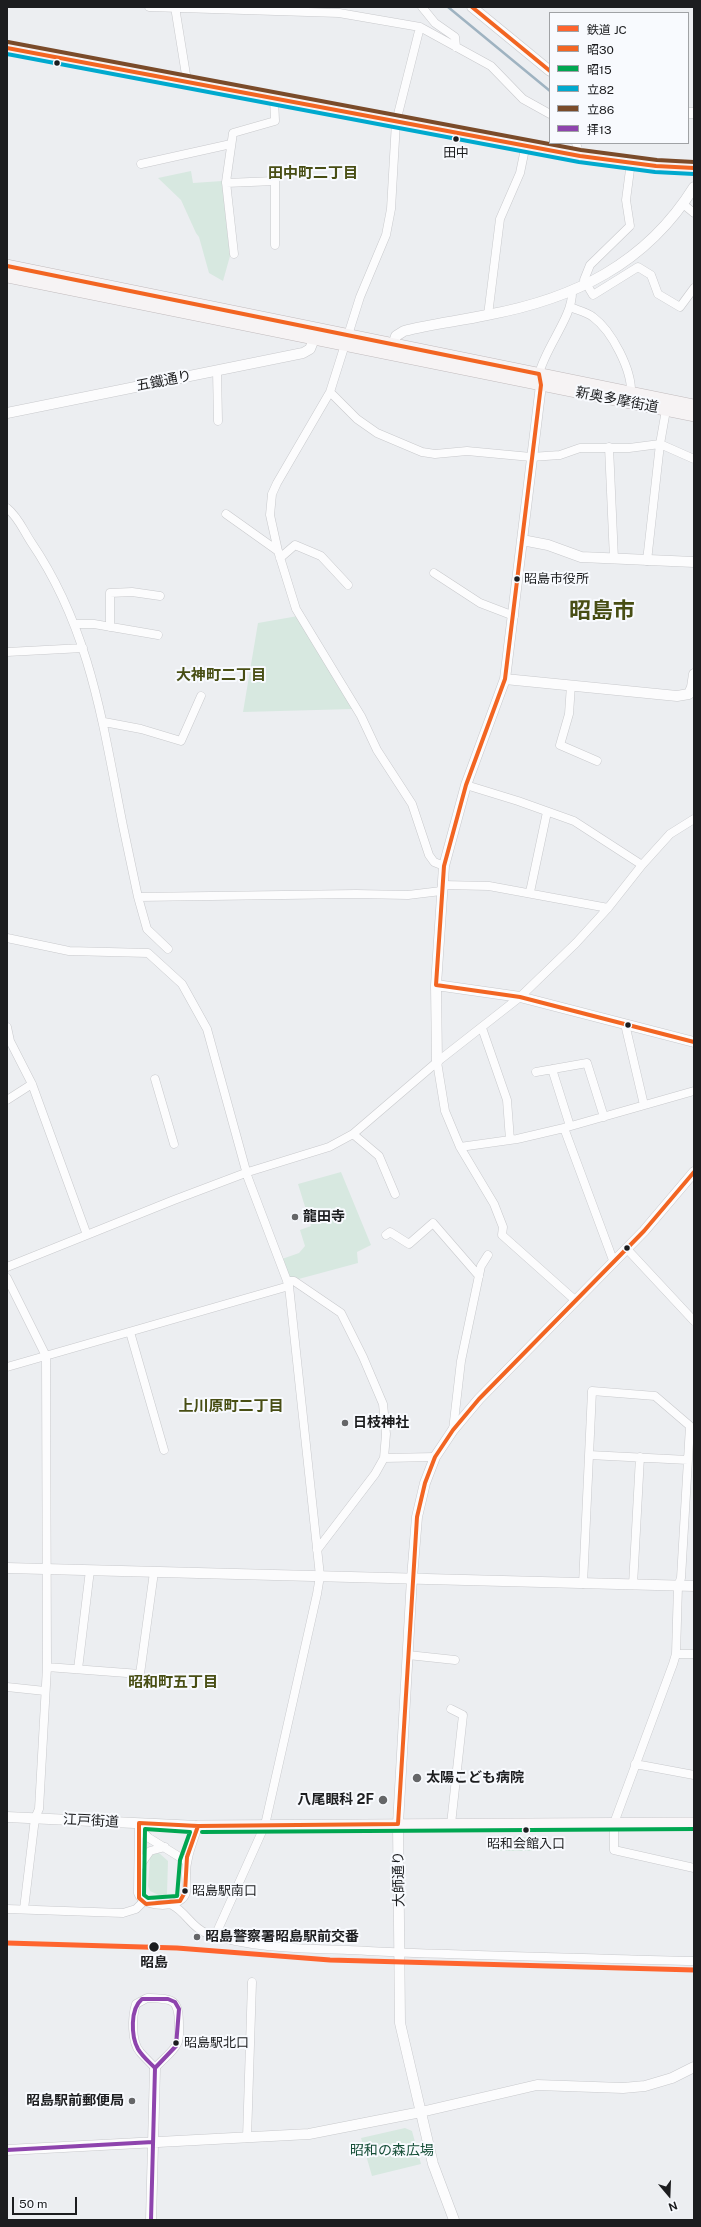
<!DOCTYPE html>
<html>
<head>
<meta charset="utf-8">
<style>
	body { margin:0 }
	#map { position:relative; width:701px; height:2227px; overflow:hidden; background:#eceef1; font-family:"Public Sans","Noto Sans JP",sans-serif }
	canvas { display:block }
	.frame { position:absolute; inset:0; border:8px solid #1c1d1f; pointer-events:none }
	.legend { position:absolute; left:549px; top:12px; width:140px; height:132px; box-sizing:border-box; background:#f8fafe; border:1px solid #a0a2a5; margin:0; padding:5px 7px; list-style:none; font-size:12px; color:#1c1d1f }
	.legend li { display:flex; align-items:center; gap:8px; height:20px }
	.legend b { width:20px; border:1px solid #a0a2a5 }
	.north { position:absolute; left:649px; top:2175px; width:40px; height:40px; -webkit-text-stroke:3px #f8fafe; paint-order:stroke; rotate:161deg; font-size:11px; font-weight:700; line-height:16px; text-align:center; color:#1c1d1f }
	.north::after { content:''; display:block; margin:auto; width:14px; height:18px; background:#1c1d1f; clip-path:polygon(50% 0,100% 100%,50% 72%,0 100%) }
	.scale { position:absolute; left:12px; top:2197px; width:65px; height:18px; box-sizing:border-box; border:2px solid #1c1d1f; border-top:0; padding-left:5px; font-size:12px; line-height:14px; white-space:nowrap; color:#1c1d1f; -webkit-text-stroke:3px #f8fafe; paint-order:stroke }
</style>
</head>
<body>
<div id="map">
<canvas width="701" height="2227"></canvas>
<div class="frame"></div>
<ul class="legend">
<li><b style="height:5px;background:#fe642e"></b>鉄道 JC</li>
<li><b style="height:5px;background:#f26522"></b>昭30</li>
<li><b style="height:5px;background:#00a651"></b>昭15</li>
<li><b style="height:5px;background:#00a9ce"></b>立82</li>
<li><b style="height:5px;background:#7a4b2a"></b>立86</li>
<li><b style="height:5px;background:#8e44ad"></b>拝13</li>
</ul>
<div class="north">N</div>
<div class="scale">50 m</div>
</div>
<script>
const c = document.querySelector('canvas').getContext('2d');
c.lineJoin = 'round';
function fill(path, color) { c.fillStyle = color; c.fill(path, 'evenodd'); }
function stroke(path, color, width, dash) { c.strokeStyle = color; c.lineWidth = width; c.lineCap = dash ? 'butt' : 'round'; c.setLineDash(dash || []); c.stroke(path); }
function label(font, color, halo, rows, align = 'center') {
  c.font = font + ' "Public Sans","Noto Sans JP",sans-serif'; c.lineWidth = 4; c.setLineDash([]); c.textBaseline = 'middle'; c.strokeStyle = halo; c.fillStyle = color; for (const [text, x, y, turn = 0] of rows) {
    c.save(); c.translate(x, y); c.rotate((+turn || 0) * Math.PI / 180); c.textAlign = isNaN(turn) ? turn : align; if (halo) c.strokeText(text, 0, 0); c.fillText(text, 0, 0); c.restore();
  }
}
fill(new Path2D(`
	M191,171L193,183L222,181L230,256L223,281L209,273L199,237L196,233L181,200L158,178Z
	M298,616L353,709L243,712L258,623Z
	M341,1172L371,1245L357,1252L358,1263L295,1280L287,1277L282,1259L299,1253L305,1246L300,1230L311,1226L298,1184Z
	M533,1837L534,1851H496V1838Z
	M159,1853L168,1861L167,1894L163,1897L150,1891L148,1886L150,1858L151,1855Z
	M405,2128L412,2131L421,2164L372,2176L361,2138Z`), '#d7e8e0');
stroke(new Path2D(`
	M448,7L550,91`), '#9fb3c1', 2.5);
const minor = new Path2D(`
	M149,7L339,13L420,27L491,66L523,99L550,114
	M175,7L187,81
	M422,7L435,23L455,37L456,47
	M420,27L396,122L391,209L386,235L360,297L330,392L277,483L272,494L270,515L278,551L296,609L361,716L377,750L412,804L429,855L434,862L444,866
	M576,143L580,156
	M631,162L626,200L630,226L590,265L584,280L593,295L638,267L651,275L658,294L680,307L694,288
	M141,164L231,144
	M226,183L275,181V245
	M683,204L694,213
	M234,254L226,182L233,133L275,121L274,98
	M570,307C577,310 587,312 593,317C612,331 632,370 631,393
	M488,315L500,219L520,173L526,144
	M217,370L218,421
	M539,374C545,348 573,316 572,292
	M330,392L357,419L377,433L422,452L435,454L467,451L531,457L560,455L580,448H629L660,444L694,459
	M609,447L614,559
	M7,508C19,518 23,530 31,542C91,630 103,726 123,826C128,850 133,873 138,897L356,894L408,895L441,891
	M226,514L278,551
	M280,558L295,545L321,556L348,585
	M647,561L660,444L666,410
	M434,573L480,603L514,616
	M74,624H94L158,635
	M110,627V593L132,592L160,596
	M7,652L83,648
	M571,685L569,714L560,745L597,761
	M104,722L141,729L181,741L201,696
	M466,785L518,801L574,821L642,865
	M442,885L489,886L608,908
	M530,892L547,812
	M138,897L147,929L168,949
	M7,938L69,951L148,953L182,984L207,1029L248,1178L289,1286L320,1576L317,1594L265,1825L215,1936
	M625,1024L644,1105
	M7,1027L10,1041L32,1084L87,1235
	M482,1028L507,1100L510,1140
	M437,1062L445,1111L460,1147L494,1204L503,1227L502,1235L576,1301
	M552,1069L570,1126
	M536,1072L587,1063L604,1117
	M155,1079L174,1144
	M7,1100L32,1084
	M564,1128L613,1260
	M353,1134L379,1156L395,1194
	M460,1147L517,1139L564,1128L694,1091
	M386,1235L390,1232L409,1244L433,1223L479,1276
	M626,1248L694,1321
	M7,1267L174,1200L248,1172L329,1147L353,1134L437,1062L520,997L576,943L608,908L642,865L670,834L694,819
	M7,1278L46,1356L47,1667L39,1809L35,1818L24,1909
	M287,1281H294L341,1313L363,1357L383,1404L386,1434L384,1458L375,1474L317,1550
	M130,1332L164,1450
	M7,1367L289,1286
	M453,1430L461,1361L481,1266L488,1255
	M589,1455L688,1460
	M384,1458L435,1457
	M583,1584L592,1391L655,1396L690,1426L681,1578L678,1586L676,1654L673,1664L614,1823V1850L694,1868
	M633,1585L640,1457
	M676,1654H694
	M408,1655L455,1660
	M47,1667L140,1674L154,1572
	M78,1669L90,1570
	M7,1687L45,1691
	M451,1709L463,1715L451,1824
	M635,1764L694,1775
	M139,1823L138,1893C143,1908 178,1909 185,1895C188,1890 186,1880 186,1874C186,1857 193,1842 198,1826
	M140,1826L144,1833L149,1838L186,1861
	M139,1867L150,1851L165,1847
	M172,1905C186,1912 192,1928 206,1933C257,1951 315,1948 368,1951C476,1956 585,1958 694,1961
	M7,1909L123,1913L136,1909L143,1902
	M147,1998C173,1999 179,1998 179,2026C179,2032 180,2039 177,2044C172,2053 162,2060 155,2068C150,2062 145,2058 140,2052C131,2042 132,2016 136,2004Z
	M247,2138L252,1982`);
const tertiary = new Path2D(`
	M472,7L550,71
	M688,113H694
	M393,345L396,336L404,331C431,324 459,321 487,315C574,299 646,264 694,187
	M7,413L303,353L310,349L314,339
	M522,540L548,545L581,557L694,562
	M505,679L677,696L689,694L692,687L694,674
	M436,985L520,997L694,1042
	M437,1062L436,985L444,866L466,785L505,679L541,385L539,377
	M7,1568L694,1586
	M7,1817L198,1826
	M7,2150L309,2134L421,2112L537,2085L623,2088L645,2086L672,2078L694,2067
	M151,2220L155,2068
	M454,2220L433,2164L400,2023L398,1824L412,1578L417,1517L425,1483L435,1457L453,1430L479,1399L644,1231L694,1172`);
const secondary = new Path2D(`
	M198,1826L694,1823`);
const primary = new Path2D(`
	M7,48L580,156L656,166L694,168
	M7,266L694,406
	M7,276L694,415`);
stroke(minor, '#c8c9cc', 9);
stroke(tertiary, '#c8c9cc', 11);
stroke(secondary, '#c8c9cc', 12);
stroke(primary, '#c1bbbd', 14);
stroke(minor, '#fcfcfd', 8);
stroke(tertiary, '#fcfcfd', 10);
stroke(secondary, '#faf7f9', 11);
stroke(primary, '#f6f3f4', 13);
stroke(new Path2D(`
	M472,7L550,71
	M7,48L580,156L656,166L694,168
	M7,266L539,374L541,385L505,679L466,785L444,866L436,985L520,997L694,1042
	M139,1823L198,1826L187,1857L185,1892L180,1901L146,1904L139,1898Z
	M198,1826L398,1824L417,1517L425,1483L435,1457L453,1430L479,1399L644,1231L694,1172`), '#f26522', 4);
stroke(new Path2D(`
	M145,1829L190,1832L180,1860L177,1896L148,1898L144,1895Z
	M202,1832L694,1829`), '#00a651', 4);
stroke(new Path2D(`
	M7,54L579,162L655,172L694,174`), '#00a9ce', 4);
stroke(new Path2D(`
	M8,42L581,150L657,160L694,162`), '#7a4b2a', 4);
stroke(new Path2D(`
	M142,1999H168L175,2002L179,2009L176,2046L155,2068C149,2062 142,2056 138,2049C131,2036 130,2009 142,1999Z
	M7,2150L153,2142
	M151,2220L155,2068`), '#8e44ad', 4);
stroke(new Path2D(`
	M7,1943L177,1948L330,1960L694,1970`), '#fe642e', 5);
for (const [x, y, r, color] of [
	[57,63,3.5,"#1c1d1f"],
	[456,139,3.5,"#1c1d1f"],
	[517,579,3.5,"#1c1d1f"],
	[628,1025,3.5,"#1c1d1f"],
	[295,1217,4,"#656668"],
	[627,1248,3.5,"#1c1d1f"],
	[345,1423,4,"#656668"],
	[417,1778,5,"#656668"],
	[383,1800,5,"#656668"],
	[526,1830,3.5,"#1c1d1f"],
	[185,1891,3.5,"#1c1d1f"],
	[197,1937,4,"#656668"],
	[154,1947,5.5,"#1c1d1f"],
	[176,2043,3.5,"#1c1d1f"],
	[132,2101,4,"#656668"]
]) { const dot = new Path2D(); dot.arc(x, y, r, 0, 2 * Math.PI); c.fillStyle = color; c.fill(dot); stroke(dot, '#f8fafe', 1.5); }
label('13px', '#1c1d1f', '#f8fafe', [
	["田中",456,153,"center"],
	["昭島市役所",524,579],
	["昭和会館入口",526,1844,"center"],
	["昭島駅南口",192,1891],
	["昭島駅北口",184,2043]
], 'left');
label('14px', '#1c1d1f', '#f8fafe', [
	["五鐵通り",164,381,-11],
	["新奥多摩街道",617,400,11],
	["江戸街道",91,1821,3],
	["大師通り",399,1879,-91]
]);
label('bold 14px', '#1c1d1f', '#f8fafe', [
	["龍田寺",303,1217],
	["日枝神社",353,1423],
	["太陽こども病院",426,1778],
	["八尾眼科 2F",374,1800,"right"],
	["昭島警察署昭島駅前交番",205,1937],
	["昭島駅前郵便局",124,2101,"right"]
], 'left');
label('bold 14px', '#1c1d1f', '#f8fafe', [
	["昭島",154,1963]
]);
label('14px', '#154e37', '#f8fafe', [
	["昭和の森広場",392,2151]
]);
label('bold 15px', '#484e14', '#f8fafe', [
	["田中町二丁目",313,173],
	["大神町二丁目",221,675],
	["上川原町二丁目",231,1406],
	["昭和町五丁目",173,1682]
]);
label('bold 22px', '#484e14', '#f8fafe', [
	["昭島市",602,611]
]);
</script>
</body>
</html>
